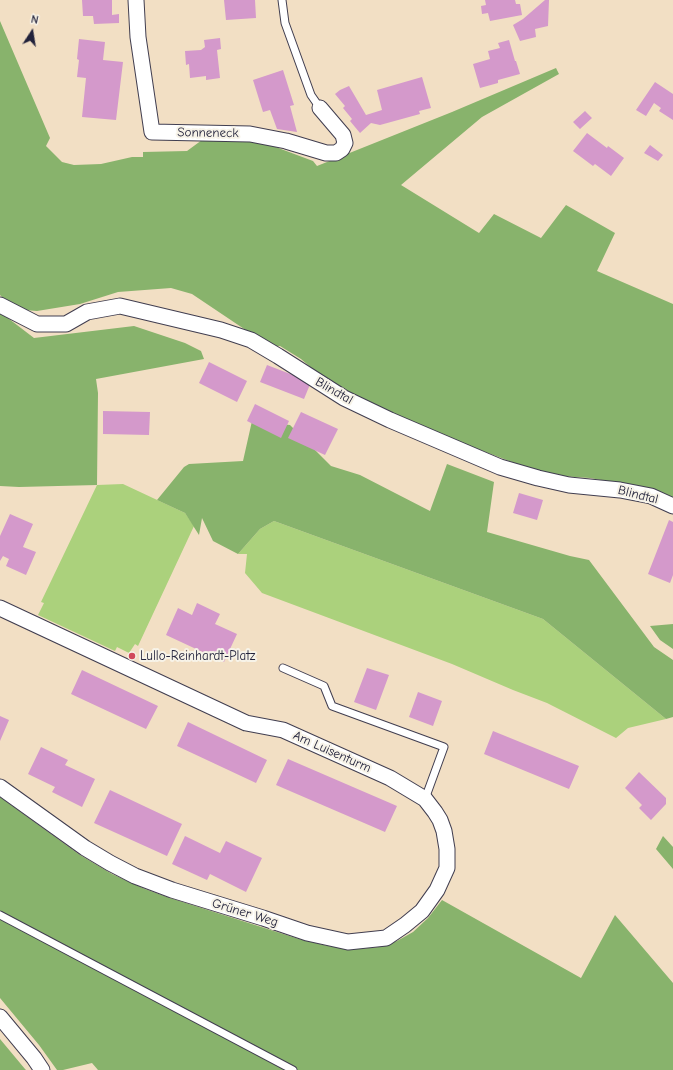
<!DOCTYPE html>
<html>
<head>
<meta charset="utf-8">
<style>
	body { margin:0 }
	#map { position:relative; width:673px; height:1070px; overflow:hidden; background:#f2dfc4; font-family:"Comic Neue",sans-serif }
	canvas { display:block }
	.north { position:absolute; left:12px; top:12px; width:40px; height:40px; -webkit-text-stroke:3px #f7f3e8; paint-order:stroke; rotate:12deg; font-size:11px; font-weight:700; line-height:16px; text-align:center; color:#22223b }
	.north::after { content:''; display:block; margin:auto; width:14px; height:18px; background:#22223b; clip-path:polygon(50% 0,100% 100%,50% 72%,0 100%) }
</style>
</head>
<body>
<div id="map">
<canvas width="673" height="1070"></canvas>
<div class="north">N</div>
</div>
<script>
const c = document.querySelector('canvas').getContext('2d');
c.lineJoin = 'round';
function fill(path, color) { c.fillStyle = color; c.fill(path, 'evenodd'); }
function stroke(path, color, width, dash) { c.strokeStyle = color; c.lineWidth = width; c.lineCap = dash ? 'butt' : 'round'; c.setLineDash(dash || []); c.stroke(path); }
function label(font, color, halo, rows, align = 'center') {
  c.font = font + ' "Comic Neue",sans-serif'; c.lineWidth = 4; c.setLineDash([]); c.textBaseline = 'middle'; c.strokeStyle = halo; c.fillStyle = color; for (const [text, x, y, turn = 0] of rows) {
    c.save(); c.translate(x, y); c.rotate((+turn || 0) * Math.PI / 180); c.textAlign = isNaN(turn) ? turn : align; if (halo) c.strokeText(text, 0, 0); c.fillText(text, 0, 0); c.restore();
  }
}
fill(new Path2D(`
	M123,484L185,513L194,526L138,646L135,644L129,653L117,647L115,651L38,615L44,603L41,602L97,485Z
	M274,521L543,619L666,719L628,728L616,738L547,703L513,690L452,664L262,593L245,573L247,554H238L260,529Z`), '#abd17c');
fill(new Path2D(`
	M0,21L50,138L46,146L62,162L74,165L101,164L132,157H143V152L187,151L202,140L250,141L273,146L313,161L317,166L452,112L556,68L559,74L482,117L401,185L479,233L494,214L541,238L566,205L615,233L597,271L673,304V500L645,488L590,478L546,475L454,440L371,404L329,383L301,359L280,346L271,347L192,294L171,288L118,292L80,304L37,311L25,310L5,300L0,295Z
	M0,312L34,338L134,326L185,343L201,351L204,359L96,379L98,393L97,485L19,487L0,486Z
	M252,421L290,425L331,466L360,475L430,511L447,464L494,482L487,532L570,556L589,560L654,647L673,660V717L666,719L543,619L274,521L260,529L238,554L213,541L202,518L199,535L185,513L157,500L184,467L189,464L243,461Z
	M673,624V649L660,640L650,626Z
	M0,797L80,855L112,874L145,889L167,897L299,939L328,946L359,949L379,947L397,941L413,932L428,918L442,900L581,978L615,915L673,983V1070H98L92,1063L63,1070H57L39,1045L0,998Z
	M663,836L673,847V869L656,849Z
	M0,1039L25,1069L26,1070H0Z`), '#88b36c');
fill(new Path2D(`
	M82,0H112V15L119,14V23L94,24L93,16H83Z
	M224,0H255L256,18L226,20Z
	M485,0H515L516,4H520L522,15L490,21L488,13L482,14L481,6L486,5Z
	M545,0H549L548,26L535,29L536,37L520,41L513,25L523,19Z
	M220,38L221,49L217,50L220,78L206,80V76L190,78L189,64L186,65L185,51L201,50L205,47L204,40Z
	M79,39L105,42L103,60L123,62L116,120L82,117L86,78L77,77L79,60L77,59Z
	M509,40L515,61H516L520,74L498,80V83L480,88L473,64L490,59L488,51L500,48L498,43Z
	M283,70L294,105L290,106L297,132L277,129L270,110L263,112L253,80Z
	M422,77L431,108L419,111L420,114L380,125L371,123L360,133L350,121L352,119L343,108L345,106L335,94L340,90L349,86L366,115L382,110L377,90Z
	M655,82L673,94V120L659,111L661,108L654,103L646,116L636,110Z
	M585,111L592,118L580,129L573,122Z
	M587,133L607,148L608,146L624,158L611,176L595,164L593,166L573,151Z
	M650,145L663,155L658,161L644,153Z
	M209,362L247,381L237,402L199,383Z
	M267,365L311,382L304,399L260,382Z
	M255,404L289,421L281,438L247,421Z
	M103,411L150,412L149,435L103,434Z
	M301,412L338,429L325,455L288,438Z
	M519,493L543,500L537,520L513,513Z
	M10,514L33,524L23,547L36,552L26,575L6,566L9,559L3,556L0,561V536Z
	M669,520L673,522V575L670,583L648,574Z
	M197,603L220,614L215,624L237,634L224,662L166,635L178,608L192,615Z
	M367,668L389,675L376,710L354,702Z
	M82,670L158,706L146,729L71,694Z
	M418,692L442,701L433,726L409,717Z
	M0,716L9,720L0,741Z
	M188,722L267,760L256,783L177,746Z
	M493,731L579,766L569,789L484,754Z
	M41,747L68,760L65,765L95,779L82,807L52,792L55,787L28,774Z
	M288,759L397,806L385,832L276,785Z
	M639,772L666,798V804L651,820L639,808L642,805L625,788Z
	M110,790L182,824L167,856L94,823Z
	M185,836L220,853L226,841L262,858L246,892L210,874L207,880L172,864Z`), '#d499cb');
const service = new Path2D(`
	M282,0L285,23L311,95L320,108
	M283,668L324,686L332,706L444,747L425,799
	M0,915L293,1070`);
const minor = new Path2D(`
	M136,0L138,37L152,132L250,134L286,141L326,153H336L342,149L345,143L343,135L320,108
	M0,305L37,324H66L87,312L120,306L221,330L251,340L278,356L344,398L390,420L500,467L538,478L569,485L620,490L651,496L673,506
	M0,608L246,723L283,730L390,778L425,799L435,812L440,820L444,831L447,849V868L437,890L422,911L405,925L386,938L348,942L307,933L263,918L172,890L135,876L110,863L85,848L0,787
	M0,1017L34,1058L42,1070`);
stroke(service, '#413e50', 9);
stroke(minor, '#413e50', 17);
stroke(service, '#fff', 7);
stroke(minor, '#fff', 15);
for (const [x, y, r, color] of [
	[132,656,4,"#d1495b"]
]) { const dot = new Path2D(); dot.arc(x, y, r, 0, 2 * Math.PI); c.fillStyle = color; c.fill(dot); stroke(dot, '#f7f3e8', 1.5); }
label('13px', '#22223b', '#f7f3e8', [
	["Sonneneck",208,133,1],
	["Blindtal",334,391,30],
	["Blindtal",638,495,14],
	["Am Luisenturm",332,752,24],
	["Grüner Weg",245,913,17]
]);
label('13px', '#22223b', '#f7f3e8', [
	["Lullo-Reinhardt-Platz",140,656]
], 'left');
</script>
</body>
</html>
